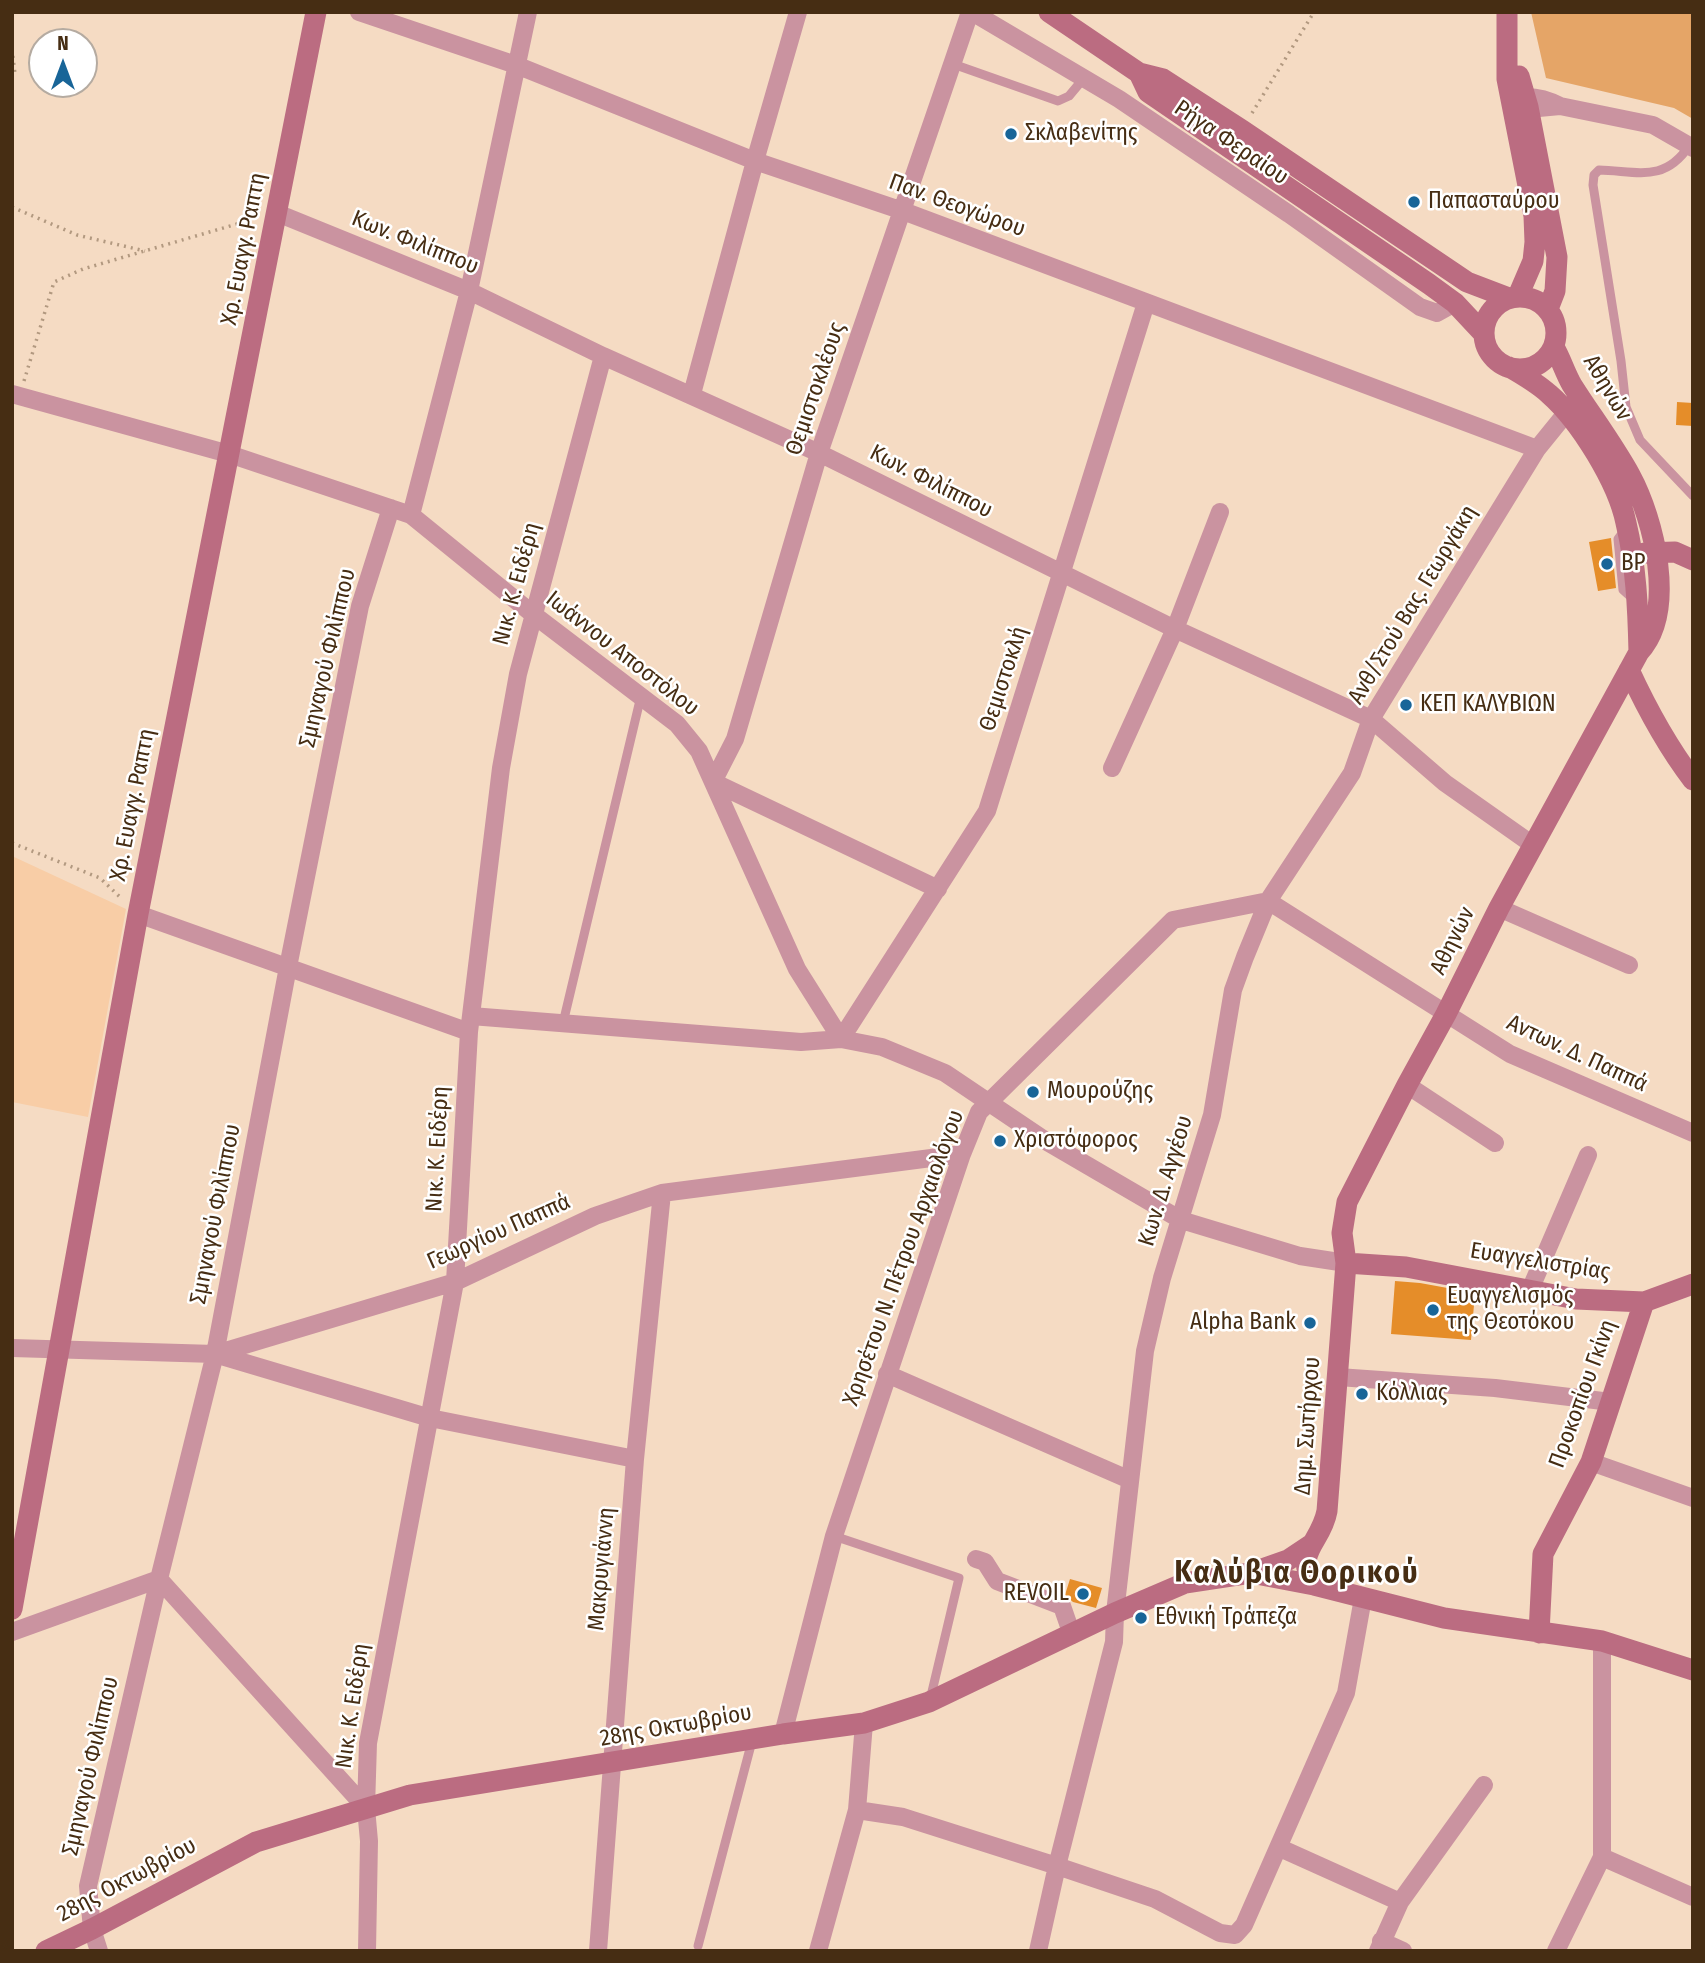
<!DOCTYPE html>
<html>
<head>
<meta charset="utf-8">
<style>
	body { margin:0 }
	#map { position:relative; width:1705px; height:1963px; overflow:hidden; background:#f5dbc3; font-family:"Fira Sans Condensed",sans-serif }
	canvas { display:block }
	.frame { position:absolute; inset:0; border:14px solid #462d13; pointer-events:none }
	.north { position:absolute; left:28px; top:28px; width:70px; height:70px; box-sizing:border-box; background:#fff; border:2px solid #b5aba1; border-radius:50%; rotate:0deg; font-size:19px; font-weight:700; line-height:28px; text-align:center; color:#462d13 }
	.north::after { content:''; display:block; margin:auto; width:24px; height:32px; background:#186598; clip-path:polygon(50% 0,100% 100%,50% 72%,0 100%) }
</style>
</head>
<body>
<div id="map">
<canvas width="1705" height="1963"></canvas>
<div class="frame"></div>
<div class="north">N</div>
</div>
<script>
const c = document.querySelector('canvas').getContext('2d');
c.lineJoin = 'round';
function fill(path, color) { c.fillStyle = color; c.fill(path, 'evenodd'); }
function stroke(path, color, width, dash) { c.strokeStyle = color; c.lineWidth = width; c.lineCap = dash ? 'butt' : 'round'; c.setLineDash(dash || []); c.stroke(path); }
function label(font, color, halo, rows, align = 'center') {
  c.font = font + ' "Fira Sans Condensed",sans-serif'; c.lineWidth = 5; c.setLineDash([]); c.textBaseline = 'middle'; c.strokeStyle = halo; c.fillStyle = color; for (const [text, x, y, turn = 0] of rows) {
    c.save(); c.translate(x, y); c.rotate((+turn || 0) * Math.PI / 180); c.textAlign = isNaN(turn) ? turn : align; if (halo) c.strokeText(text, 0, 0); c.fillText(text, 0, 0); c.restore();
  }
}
fill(new Path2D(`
	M12,856L126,909L88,1117L12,1102Z`), '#f8cda6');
fill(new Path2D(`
	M1531,12H1693V119L1674,108L1546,78Z`), '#e5a567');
fill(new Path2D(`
	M1677,402L1693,403V426L1676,425Z
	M1611,538L1616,588L1598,591L1589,542Z
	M1395,1281L1420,1283L1475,1293L1471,1340L1391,1334Z
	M1070,1579L1102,1588L1096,1608L1073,1602L1065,1595Z`), '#e58d29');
stroke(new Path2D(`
	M12,49L15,74L12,76
	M1252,113L1314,12
	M12,207L77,235L145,251
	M24,381L54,282L83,269L254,219
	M12,843L100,878L121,898`), '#b29980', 3.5, [2, 5]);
stroke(new Path2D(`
	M953,64L1058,101L1069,96L1084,78
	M1689,146C1664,183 1638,171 1599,170L1594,175L1593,185L1621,361L1626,407L1640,440L1693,496
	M1624,531L1618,539L1623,590L1632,598
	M563,1023L641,696
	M834,1536L959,1578L930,1700
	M698,1946L752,1741`), '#ca93a0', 9);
stroke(new Path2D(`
	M359,12L516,65L755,161L903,211L1537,449
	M972,12L1119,99L1289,214L1420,307L1437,313L1455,303
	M1515,98C1531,95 1547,99 1560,106L1517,110
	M1560,106L1653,125L1693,148
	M277,213L469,291L603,356L819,453L1175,629L1371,719L1445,783L1533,845
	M12,394L229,454L411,515L534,615L677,724L699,751L797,969L841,1039
	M692,394L755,161L798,12
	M411,515L469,291L528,12
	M1112,768L1175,629L1220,512
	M938,889L713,782L735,739L819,453L970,12
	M1268,901L1510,1054L1693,1133
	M1499,908L1629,965
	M138,914L469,1032
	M471,1016L801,1042L841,1039L882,1047L945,1073L1049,1143L1181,1220L1300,1256L1346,1263
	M841,1039L987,811L1146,303
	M1407,1085L1495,1143
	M1530,1290L1588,1155
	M12,1348L215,1354L455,1282L595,1216L662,1193L962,1154
	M215,1354L430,1418L635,1459
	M887,1374L1130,1480
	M1338,1377L1495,1388L1611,1402
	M1591,1462L1693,1498
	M976,1559L985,1562L997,1581L1062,1606L1072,1635
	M12,1632L159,1579L366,1808
	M783,1734L834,1536L962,1154L979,1112L1173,920L1268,901
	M857,1810L903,1817L1057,1866L1155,1899L1220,1933L1235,1935L1244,1925L1346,1693L1363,1598
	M1280,1848L1400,1902L1378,1951
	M1602,1857L1693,1897
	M1400,1902L1484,1785
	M1381,1941L1403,1951
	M99,1951L92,1929L88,1886L159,1579L215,1354L288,967L360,606L391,508
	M367,1951L369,1841L366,1808L368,1743L455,1282L469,1032L501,768L518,674L603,356
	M598,1951L635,1459L662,1193
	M818,1951L857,1810L864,1723
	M1038,1951L1057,1866L1114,1642L1115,1613L1145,1351L1162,1278L1212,1115L1233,990L1245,957L1268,901L1352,773L1371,719L1537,449L1567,412
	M1556,1951L1602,1857V1641`), '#ca93a0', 18);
stroke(new Path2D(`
	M1049,12L1139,73L1163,79L1242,130L1467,282L1509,298
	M1507,12V79L1534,216L1535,242L1533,261L1518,296
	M1139,73L1148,92L1429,284L1455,303L1484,334
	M1519,76L1528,107L1557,257L1555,291L1548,309
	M1484 333a36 36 0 1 1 72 0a36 36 0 1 1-72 0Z
	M1509,367C1523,375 1537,383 1549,394C1580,421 1618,483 1626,523C1636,564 1638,609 1639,652
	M1644,553L1675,552L1693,560
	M1629,670C1647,709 1667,746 1693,780
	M1346,1263L1406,1267L1576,1299L1644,1302L1693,1284
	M1251,1573L1314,1585L1444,1618L1602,1641L1693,1670
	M1314,1585C1293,1551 1321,1544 1327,1511L1346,1263L1342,1233L1347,1202L1407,1085L1446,1014L1499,908L1639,652C1677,611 1654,519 1630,475C1613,444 1591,415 1572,385C1565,373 1561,359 1554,347
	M12,1609L138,914L316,12
	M1539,1633L1543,1554L1591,1462L1644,1302
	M46,1951L92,1929L256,1842L410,1795L783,1734L864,1723L929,1702L1115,1613L1185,1583L1251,1573L1288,1560L1312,1544`), '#bb6c81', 21);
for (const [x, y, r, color] of [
	[1011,134,7,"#186598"],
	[1414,202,7,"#186598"],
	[1607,564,7,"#186598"],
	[1406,705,7,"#186598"],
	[1033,1092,7,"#186598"],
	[1000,1141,7,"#186598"],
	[1433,1310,7,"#186598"],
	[1310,1323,7,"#186598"],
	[1362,1394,7,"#186598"],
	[1083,1594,7,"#186598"],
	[1141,1618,7,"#186598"]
]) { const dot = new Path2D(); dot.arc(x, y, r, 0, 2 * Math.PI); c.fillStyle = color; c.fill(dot); stroke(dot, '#fff', 2.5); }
label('23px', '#462d13', '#fff', [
	["Σκλαβενίτης",1025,134],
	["Παπασταύρου",1428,202],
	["BP",1621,564],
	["ΚΕΠ ΚΑΛΥΒΙΩΝ",1420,705],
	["Μουρούζης",1047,1092],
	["Χριστόφορος",1014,1141],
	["Ευαγγελισμός",1447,1297],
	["της Θεοτόκου",1447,1323],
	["Alpha Bank",1296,1323,"right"],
	["Κόλλιας",1376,1394],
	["REVOIL",1069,1594,"right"],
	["Εθνική Τράπεζα",1155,1618]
], 'left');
label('23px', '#462d13', '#fff', [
	["Ρήγα Φεραίου",1231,143,34],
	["Παν. Θεογώρου",957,206,20],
	["Κων. Φιλίππου",415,243,22],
	["Χρ. Ευαγγ. Ραπτη",244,249,-79],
	["Αθηνών",1607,388,59],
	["Θεμιστοκλέους",816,389,-71],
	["Κων. Φιλίππου",931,482,27],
	["Νικ. Κ. Ειδέρη",517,584,-75],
	["Ανθ/Στού Βας. Γεωργάκη",1413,605,-59],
	["Ιωάννου Αποστόλου",622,654,38],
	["Σμηναγού Φιλίππου",328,658,-77],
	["Θεμιστοκλή",1004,679,-72],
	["Χρ. Ευαγγ. Ραπτη",133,805,-79],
	["Αθηνών",1453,941,-64],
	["Αντων. Δ. Παππά",1577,1054,25],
	["Νικ. Κ. Ειδέρη",438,1149,-87],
	["Κων. Δ. Αγγέου",1166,1181,-73],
	["Σμηναγού Φιλίππου",216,1214,-79],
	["Γεωργίου Παππά",499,1232,-24],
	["Χρησέτου Ν. Πέτρου Αρχαιολόγου",904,1258,-70],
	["Ευαγγελιστρίας",1540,1262,9],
	["Προκοπίου Γκίνη",1583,1394,-70],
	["Δημ. Σωτήρχου",1308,1426,-86],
	["Μακρυγιάννη",602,1569,-85],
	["Νικ. Κ. Ειδέρη",353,1706,-82],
	["28ης Οκτωβρίου",676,1726,-10],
	["Σμηναγού Φιλίππου",91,1766,-77],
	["28ης Οκτωβρίου",127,1880,-28]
]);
c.letterSpacing = '2px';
label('bold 30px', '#462d13', '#fff', [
	["Καλύβια Θορικού",1297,1574]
]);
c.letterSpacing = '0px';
</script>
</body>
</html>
